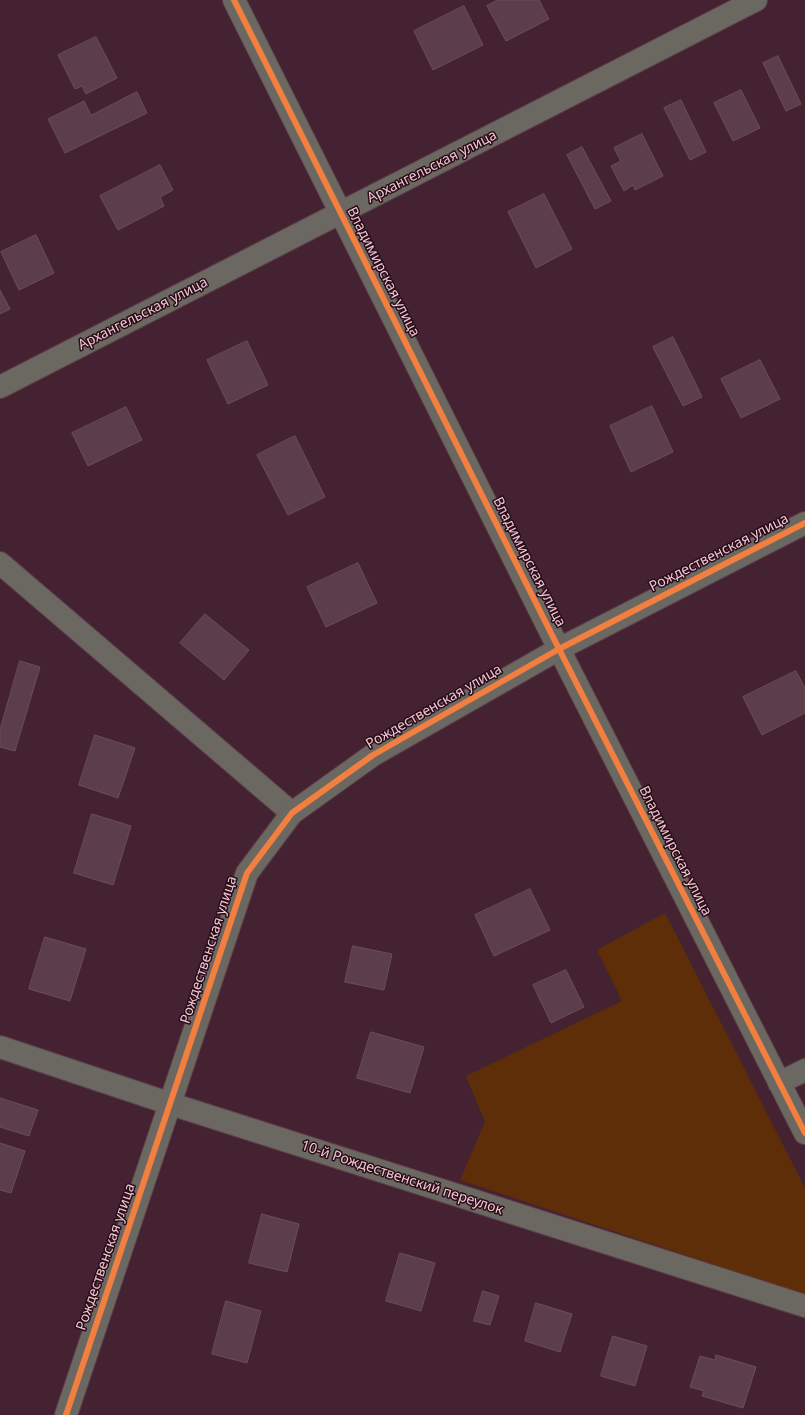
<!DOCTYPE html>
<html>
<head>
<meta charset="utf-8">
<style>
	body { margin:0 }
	canvas { display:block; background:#442231 }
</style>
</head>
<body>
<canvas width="805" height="1415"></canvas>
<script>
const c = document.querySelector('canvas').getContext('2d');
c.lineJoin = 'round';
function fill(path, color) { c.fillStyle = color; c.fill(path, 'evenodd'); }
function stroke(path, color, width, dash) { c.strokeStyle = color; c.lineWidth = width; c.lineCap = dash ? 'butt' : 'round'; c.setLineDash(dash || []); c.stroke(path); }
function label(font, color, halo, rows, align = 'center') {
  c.font = font + ' "Noto Sans",sans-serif'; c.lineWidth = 3; c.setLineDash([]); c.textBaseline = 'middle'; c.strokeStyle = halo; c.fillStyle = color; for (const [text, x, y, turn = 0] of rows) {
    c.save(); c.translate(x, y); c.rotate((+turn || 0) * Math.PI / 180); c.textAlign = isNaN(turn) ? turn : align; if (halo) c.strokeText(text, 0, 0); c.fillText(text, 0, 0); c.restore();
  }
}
fill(new Path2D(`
	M665,913L805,1188V1295L460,1180L485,1122L466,1076L622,1001L597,950Z`), '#5d2e07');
const building = new Path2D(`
	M498,0H539L549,19L506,41L487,6Z
	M464,6L483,45L433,70L414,31Z
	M96,37L117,78L86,94L82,86L75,89L58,55Z
	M778,56L801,104L786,111L763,63Z
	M741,90L760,128L733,141L714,103Z
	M137,92L147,113L65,153L48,119L84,101L91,115Z
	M681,100L706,152L690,160L664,108Z
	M642,134L663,176L635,190L633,185L624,191L611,166L621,161L614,148Z
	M582,147L611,201L595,209L567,155Z
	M160,165L173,190L160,197L164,206L118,230L100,196Z
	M544,194L572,249L536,268L508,212Z
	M36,235L54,273L19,290L1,252Z
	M0,290L10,309L0,314Z
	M673,337L702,397L683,406L653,347Z
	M247,341L268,385L228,404L207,360Z
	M760,360L780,399L741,418L721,379Z
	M652,406L673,452L631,472L610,426Z
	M126,407L142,440L88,466L72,433Z
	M295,436L325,497L288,515L257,455Z
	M358,563L377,603L326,627L307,587Z
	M205,614L249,650L224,680L180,643Z
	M20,661L40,667L15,751L0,747V730Z
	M796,671L805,688V713L762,735L743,697Z
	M95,735L135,748L118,798L79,785Z
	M92,814L131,826L113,885L74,873Z
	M530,889L550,930L494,956L475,915Z
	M45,937L86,949L70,1001L29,989Z
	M353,946L392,954L384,990L345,982Z
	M566,970L584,1007L551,1023L533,985Z
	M371,1032L424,1047L410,1093L357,1078Z
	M0,1098L38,1110L29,1136L0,1127Z
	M0,1143L25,1151L11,1193L0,1190Z
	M262,1214L299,1224L287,1272L249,1263Z
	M400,1253L435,1263L421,1311L386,1301Z
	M483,1291L499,1296L490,1325L474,1321Z
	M226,1301L261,1311L247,1363L212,1354Z
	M536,1303L572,1314L560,1352L525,1341Z
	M613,1336L647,1346L635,1386L601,1376Z
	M716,1355L756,1367L743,1408L702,1396L704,1391L690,1387L700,1356L715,1360Z`);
fill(building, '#5b3e4a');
stroke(building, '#6b4d59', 1);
const minor = new Path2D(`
	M234,0L559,649L805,1133
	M0,387L756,0
	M0,563L292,813
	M0,1047L171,1104L805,1306
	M779,1083L805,1070`);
const tertiary = new Path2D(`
	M66,1415L247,873L292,813L373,755L559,649L805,523`);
stroke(minor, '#5d3f4c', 24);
stroke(tertiary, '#5d3f4c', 24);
stroke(minor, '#6b6861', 22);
stroke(tertiary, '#6b6861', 22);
stroke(new Path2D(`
	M234,0L559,649L805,1133
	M66,1415L247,873L292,813L373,755L559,649L805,523`), '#f27e40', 6);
label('14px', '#f0c7d4', '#280c17', [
	["Архангельская улица",432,167,-27],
	["Владимирская улица",383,272,63],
	["Архангельская улица",143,314,-27],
	["Рождественская улица",719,553,-27],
	["Владимирская улица",529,562,63],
	["Рождественская улица",434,707,-30],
	["Владимирская улица",675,851,63],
	["Рождественская улица",209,950,-72],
	["10-й Рождественский переулок",402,1178,18],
	["Рождественская улица",106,1257,-71]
]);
</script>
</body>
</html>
